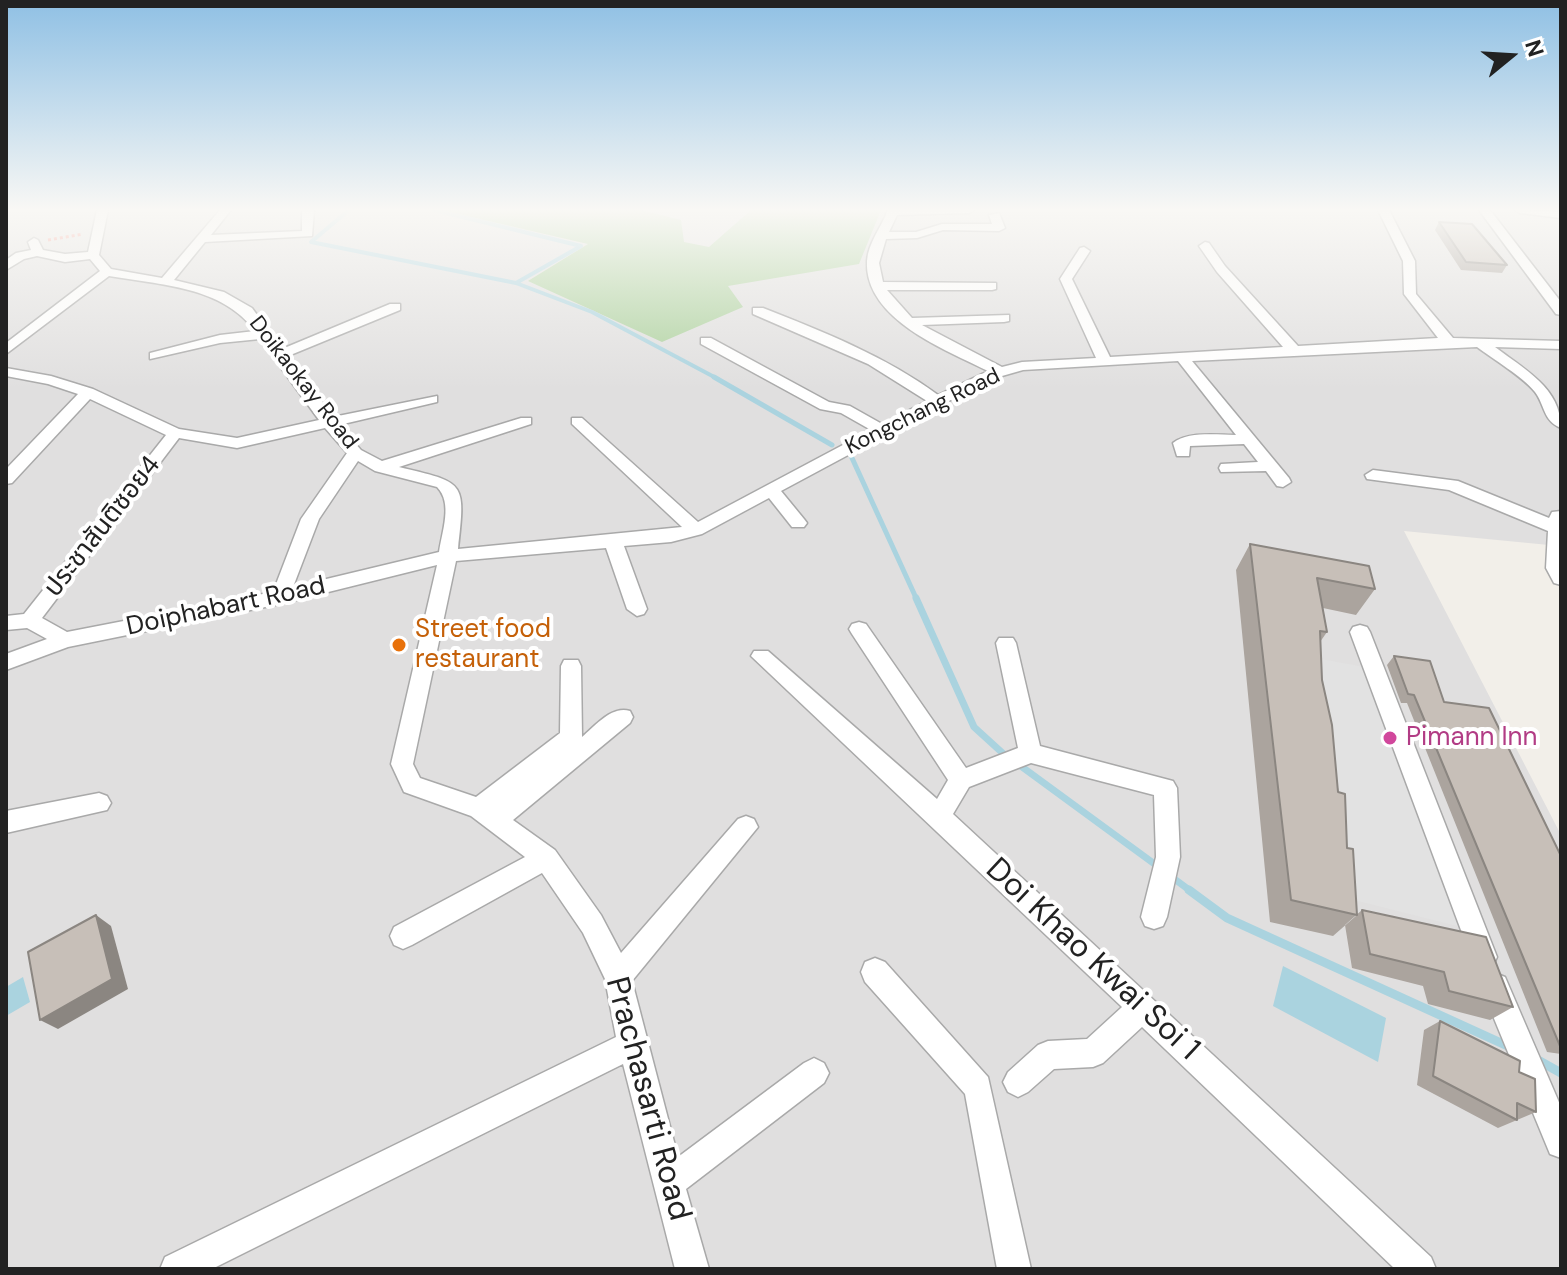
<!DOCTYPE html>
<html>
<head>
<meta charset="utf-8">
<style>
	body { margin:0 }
	#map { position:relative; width:1567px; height:1275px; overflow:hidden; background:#f2efe9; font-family:"DM Sans",sans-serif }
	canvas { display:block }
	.frame { position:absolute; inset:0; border:8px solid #222; pointer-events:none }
	.north { position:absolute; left:1471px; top:16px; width:80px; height:80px; -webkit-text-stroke:6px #fff; paint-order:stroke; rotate:72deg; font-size:22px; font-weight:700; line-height:32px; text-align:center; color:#222 }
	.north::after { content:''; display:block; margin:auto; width:28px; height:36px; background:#222; clip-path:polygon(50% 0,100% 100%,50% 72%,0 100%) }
</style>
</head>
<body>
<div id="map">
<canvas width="1567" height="1275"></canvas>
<div class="frame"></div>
<div class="north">N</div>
</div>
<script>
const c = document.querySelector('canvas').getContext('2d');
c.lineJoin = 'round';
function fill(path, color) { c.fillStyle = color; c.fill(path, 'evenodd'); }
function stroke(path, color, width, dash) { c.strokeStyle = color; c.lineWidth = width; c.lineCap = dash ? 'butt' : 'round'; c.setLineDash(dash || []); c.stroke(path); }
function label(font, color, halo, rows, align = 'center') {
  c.font = font + ' "DM Sans","Noto Sans Thai",sans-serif'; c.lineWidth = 8; c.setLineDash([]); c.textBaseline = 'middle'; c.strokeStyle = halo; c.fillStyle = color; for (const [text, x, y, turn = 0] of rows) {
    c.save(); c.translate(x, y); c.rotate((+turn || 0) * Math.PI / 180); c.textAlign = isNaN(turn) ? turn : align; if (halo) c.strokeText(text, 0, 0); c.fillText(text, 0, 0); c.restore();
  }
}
fill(new Path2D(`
	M6,210H1561V560L1549,545L1404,531L1561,835V1269H6Z`), '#e0dfdf');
fill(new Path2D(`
	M441,210H641L681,220L684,242L709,247L751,210H881L859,264L728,286L743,307L662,342L528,281L588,244Z`), '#add19e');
fill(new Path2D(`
	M1315,658L1375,669L1473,930L1358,901Z`), '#e2e2e2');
fill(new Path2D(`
	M1283,966L1386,1018L1378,1062L1273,1006Z
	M23,977L30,1002L6,1016V987Z`), '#aad3df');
stroke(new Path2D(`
	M349,210L311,242L516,283L592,312L718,379
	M434,210L581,246L516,283`), '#aad3df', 4);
stroke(new Path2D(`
	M714,377L832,445
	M852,458L917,600`), '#aad3df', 5);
stroke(new Path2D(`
	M916,598L974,727L1008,758
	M1018,764L1160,868
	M1169,875L1192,892`), '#aad3df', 7);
stroke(new Path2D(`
	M1189,890L1227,918L1512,1048
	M1536,1059L1561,1073`), '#aad3df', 9);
const minor = new Path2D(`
	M97,210H108L99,255L111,269L162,278L220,210H231L211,235L302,231V210H314L312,236L205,242L174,280L224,292L252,308L282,349L390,304H400V310L288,356L333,417L437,396V402L339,425L361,450L382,461L521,418H531V424L399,467C465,483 466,480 458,549L682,527L572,424V418H582L698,522L871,430L841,413L820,409L701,344V338H711L829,402L850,406L882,424L927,401L868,364L753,314V308H763C824,332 885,356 938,395L988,371C946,350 864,319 867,261C868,243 882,226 888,210H974L969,213L897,215L889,232H916L942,224H992L989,215L999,213L1005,228L999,231L943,230L917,238L886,239L879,263L883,282L996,283V289L992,290H887L912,318L1009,315V321L1004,322L922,325L1002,367L1022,362L1096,358L1060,279L1080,248L1084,247L1090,251L1072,279L1110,357L1283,347L1217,272L1199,246L1205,242L1209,243L1225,266L1298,346L1438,338L1404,294L1403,261L1378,210H1389L1415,261L1416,294L1453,338L1561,341V349L1495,347C1524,369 1561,388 1561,428C1543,421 1545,405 1535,392C1523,377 1493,359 1477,347L1192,361L1289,478L1291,482L1283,487L1277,486L1266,471L1221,472L1219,468L1221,464L1258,462L1244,444L1190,446L1189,456H1177L1173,443C1188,431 1217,435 1236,435L1178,361L1023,370L988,380L781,491L804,519L807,523L804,527H792L769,498L702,534L671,542L624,546L647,609L644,614L637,616L627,609L606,548L456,561L413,764L420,778L476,797L560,733L561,666L564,660H578L581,666L582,737C595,726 612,705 630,711L633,717L630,723L513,820L555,850L601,915L621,953L738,819L746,816L754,819L758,827L632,981L678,1157L804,1063L814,1058L824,1063L829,1073L824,1083L686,1189L709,1269H675L623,1064L212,1269H160L165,1257L616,1037L605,979L583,933L542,873L412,945L403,949L394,945L390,936L394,927L525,857L471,816L404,792L391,764L437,565L280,604L68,647L6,670V654L47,639L27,628L6,630V616L24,614L166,435L90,399L12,483L6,484V469L78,394L48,384L6,376V368L51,376L93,389L179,429L237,438L319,420L260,339L220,343L150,359V353L220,335L255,331C222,286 160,285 109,276L6,354V343L100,271L90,259L65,262L37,256L24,259L6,270V260L16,253L31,250L28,242L34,238L38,240L43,250L65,254L88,252ZM325,428L347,453L301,519L273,592L67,632L42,618L179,438L237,448ZM358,461L375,471L437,487C453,503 442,531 439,552L293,587L319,519Z
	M1479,210H1490L1561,302V315L1556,314Z
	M1515,210L1561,212V218L1520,213Z
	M1373,470L1458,481L1549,518L1552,512L1561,511V585L1554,583L1546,568L1548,531L1449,490L1367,479L1365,475Z
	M859,622L866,624L966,768L1018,748L996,643L999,638H1013L1016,643L1040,746L1173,781L1177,788L1180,857L1167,917L1163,926L1154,929L1145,926L1141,917L1156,857L1154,795L1031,763L969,787L953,814L1431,1257L1436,1269H1395L1142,1027L1103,1063L1093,1067L1054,1069L1028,1092L1018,1097L1008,1092L1003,1082L1008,1072L1038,1045L1048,1041L1087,1039L1122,1007L751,656L754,651H768L937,799L948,780L852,634L849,629L852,624Z
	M1360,625L1367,627L1370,632L1497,957L1493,966L1484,970L1475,966L1471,957L1350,632L1353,627Z
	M99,793L107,796L111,803L107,810L6,833V811Z
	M875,958L885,962L988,1077L1031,1269H997L965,1094L865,982L861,972L865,962Z
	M1495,973L1505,977L1561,1107V1158L1550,1154L1481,987L1485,977Z`);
stroke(minor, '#a9a9a9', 3);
stroke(new Path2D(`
	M48,240L83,234`), '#fa8072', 3, [3, 3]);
fill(minor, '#fff');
fill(new Path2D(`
	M1439,222L1507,265L1502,273L1461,270L1435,230Z
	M1250,544L1375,589L1356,615L1323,608L1327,632L1320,642L1322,680L1357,915L1333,936L1270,922L1236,570Z
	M1394,656L1444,702L1561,856V1054L1547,1052L1407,703H1401L1387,665Z
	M1362,910L1513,1007L1490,1020L1428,1004L1423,986L1352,968L1345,925Z
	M1440,1021L1519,1072L1536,1112L1498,1128L1417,1085L1424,1030Z`), '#aba49e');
fill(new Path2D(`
	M96,915L111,926L128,989L58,1029L40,1020Z`), '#8b8681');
const building = new Path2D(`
	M1439,222L1472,224L1507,265L1466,262Z
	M1250,544L1369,566L1375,589L1317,578L1327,632L1320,631L1322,680L1332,725L1338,792L1345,794L1347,848L1353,849L1357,915L1291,900Z
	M1394,656L1430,661L1444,702L1489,708L1561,856V1046H1560L1414,695L1408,694Z
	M1362,910L1486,937L1513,1007L1449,991L1444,972L1370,954Z
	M96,915L112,979L40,1020L28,952Z
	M1440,1021L1520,1061L1519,1072L1535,1079L1536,1112L1517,1103V1120L1433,1076Z`);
fill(building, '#c7bfb8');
stroke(building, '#8b8681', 2);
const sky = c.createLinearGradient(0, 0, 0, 389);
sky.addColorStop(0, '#8fc0e4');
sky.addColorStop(0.54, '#f9f8f5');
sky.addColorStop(1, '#f9f8f500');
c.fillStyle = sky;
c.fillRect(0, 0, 1567, 389);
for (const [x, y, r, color] of [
	[399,645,8,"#e8710a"],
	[1390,738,8,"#d1479c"]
]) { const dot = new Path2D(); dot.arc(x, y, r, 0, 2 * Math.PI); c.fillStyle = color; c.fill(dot); stroke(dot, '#fff', 3); }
label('22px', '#222', '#fff', [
	["Doikaokay Road",303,383,52],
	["Kongchang Road",923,412,-26]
]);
label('26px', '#222', '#fff', [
	["ประชาสันติซอย4",103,527,-52],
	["Doiphabart Road",226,607,-12]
]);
label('26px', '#c56008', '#fff', [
	["Street food",415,630],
	["restaurant",415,660]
], 'left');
label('26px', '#b23c85', '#fff', [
	["Pimann Inn",1406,738]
], 'left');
label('32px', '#222', '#fff', [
	["Doi Khao Kwai Soi 1",1092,960,43],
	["Prachasarti Road",647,1099,75]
]);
</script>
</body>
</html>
